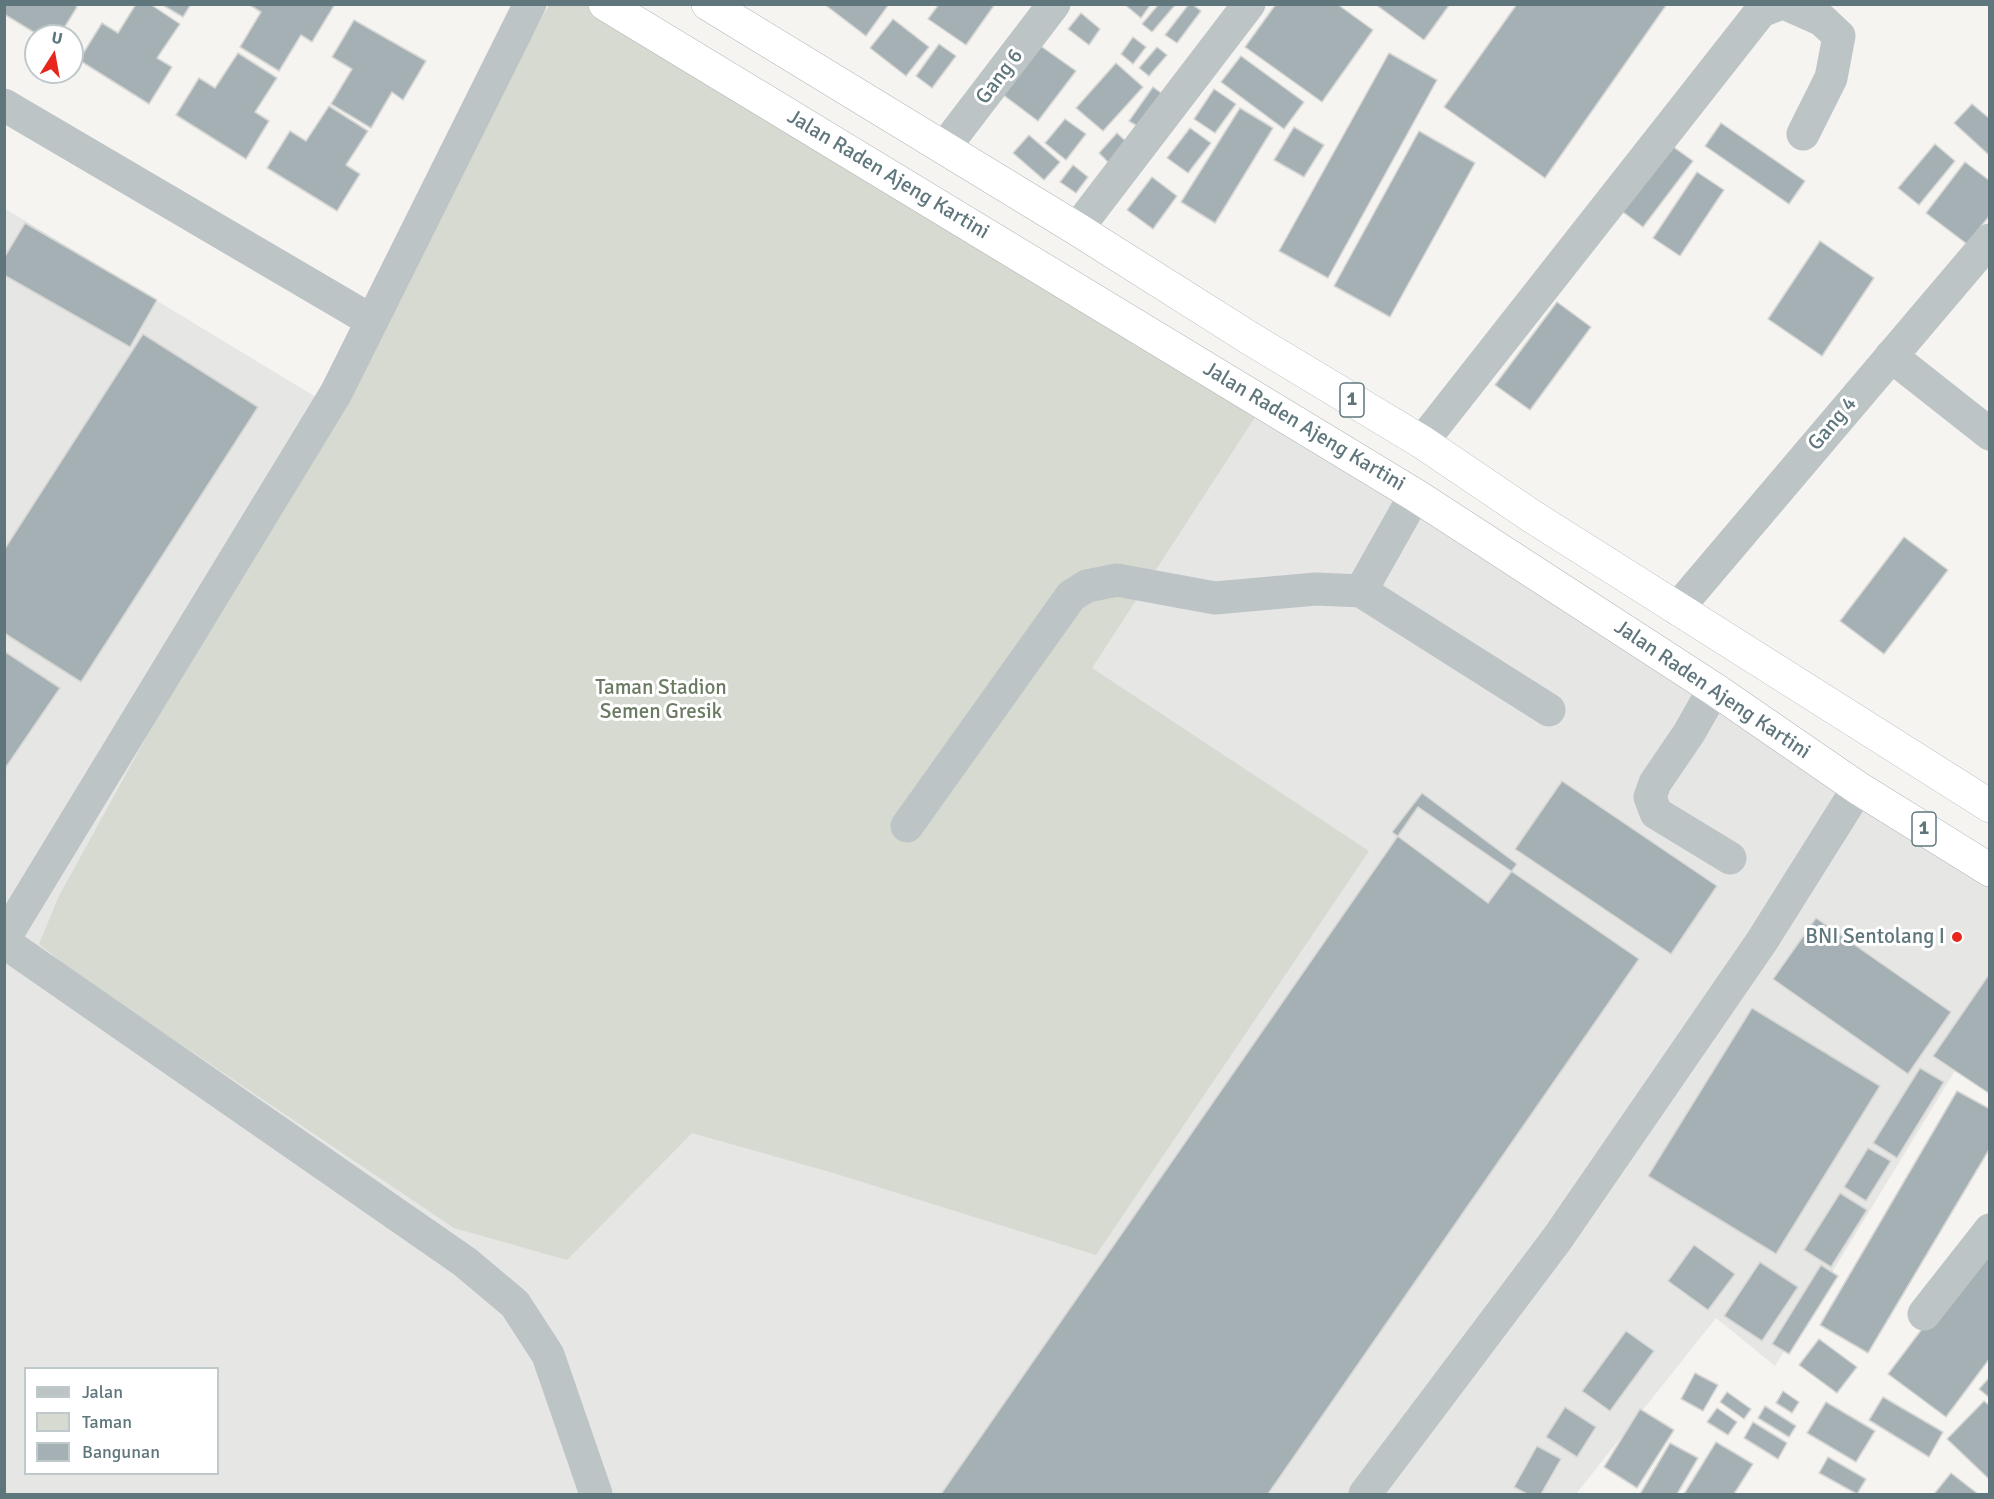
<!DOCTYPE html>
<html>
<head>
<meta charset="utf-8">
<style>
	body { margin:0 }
	#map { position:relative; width:1994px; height:1499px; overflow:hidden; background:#f5f4f1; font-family:Signika,sans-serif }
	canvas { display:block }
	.frame { position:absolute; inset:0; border:6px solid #5f767d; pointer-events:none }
	.legend { position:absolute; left:24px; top:1367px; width:195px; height:108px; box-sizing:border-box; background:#fff; border:2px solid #bfc8cb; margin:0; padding:8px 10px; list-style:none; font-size:18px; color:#5f767d }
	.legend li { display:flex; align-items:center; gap:12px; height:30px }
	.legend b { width:30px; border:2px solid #bfc8cb }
	.north { position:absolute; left:24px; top:24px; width:60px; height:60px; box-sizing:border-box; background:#fff; border:2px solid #bfc8cb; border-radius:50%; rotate:11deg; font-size:16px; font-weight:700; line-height:24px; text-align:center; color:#5f767d }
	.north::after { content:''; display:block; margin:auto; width:21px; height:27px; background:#e9261e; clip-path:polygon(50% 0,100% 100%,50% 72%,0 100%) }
</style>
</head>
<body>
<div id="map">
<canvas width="1994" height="1499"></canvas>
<div class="frame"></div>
<ul class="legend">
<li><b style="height:8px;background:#bdc4c6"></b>Jalan</li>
<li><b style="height:16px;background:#d6dad0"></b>Taman</li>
<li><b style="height:16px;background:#a4b0b3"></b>Bangunan</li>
</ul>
<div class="north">U</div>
</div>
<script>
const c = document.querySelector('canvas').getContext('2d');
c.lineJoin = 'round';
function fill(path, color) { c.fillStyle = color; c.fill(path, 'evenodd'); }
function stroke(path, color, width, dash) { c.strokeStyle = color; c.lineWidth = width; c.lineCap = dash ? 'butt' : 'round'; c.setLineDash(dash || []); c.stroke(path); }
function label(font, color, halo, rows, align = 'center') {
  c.font = font + ' Signika,sans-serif'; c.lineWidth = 6; c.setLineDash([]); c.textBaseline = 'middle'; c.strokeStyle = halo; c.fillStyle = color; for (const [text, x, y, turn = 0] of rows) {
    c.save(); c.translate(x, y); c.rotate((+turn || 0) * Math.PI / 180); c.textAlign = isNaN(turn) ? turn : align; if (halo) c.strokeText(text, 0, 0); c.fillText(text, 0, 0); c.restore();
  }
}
fill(new Path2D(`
	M549,5L1261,408L1989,881V1015L1775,1366L1716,1318L1576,1494H5L4,208L329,405ZM26,1368H218V1474H26Z`), '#e6e6e5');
fill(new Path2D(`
	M549,5H611L1261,408L1092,668L1369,851L1096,1255L830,1172L692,1133L567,1260L454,1228L78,975L39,944L59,896Z`), '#d6dad0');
const building = new Path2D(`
	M4,4H73L77,7L59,36H40L4,14Z
	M136,4H150L180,24L157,58L172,67L149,104L79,60L102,23L118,33Z
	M161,4H191L183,17Z
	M248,4H335L312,42L301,35L279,71L240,47L261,12Z
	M824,4H889L866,36Z
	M939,4H995L966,45L928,19Z
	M1124,4H1151L1141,18Z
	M1159,4H1176L1152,32L1142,24Z
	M1189,4H1192L1201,11L1177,43L1165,35Z
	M1276,4H1337L1373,30L1322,102L1245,47Z
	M1375,4H1450L1424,40Z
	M1517,4H1667L1545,178L1444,107Z
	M1081,13L1100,29L1089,45L1068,29Z
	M893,19L929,47L906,76L870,48Z
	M354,20L426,61L403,100L392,92L371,128L331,104L352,69L332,57Z
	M1133,37L1146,47L1133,64L1121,54Z
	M1035,42L1076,71L1038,121L998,91Z
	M939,44L956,56L932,88L916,76Z
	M1157,47L1167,55L1149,76L1139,68Z
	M238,53L277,78L255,112L269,121L246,159L176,115L199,78L215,88Z
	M1389,53L1437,80L1328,278L1279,251Z
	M1241,56L1304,102L1284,129L1221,82Z
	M1116,63L1143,87L1103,131L1076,108Z
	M1153,87L1165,96L1142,129L1129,121Z
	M1214,89L1236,104L1215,133L1194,119Z
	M1972,104L1990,119V156L1954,123Z
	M329,106L368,131L346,165L360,174L337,211L267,168L290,131L306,141Z
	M1240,108L1273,128L1215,223L1181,202Z
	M1065,119L1086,134L1066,160L1045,143Z
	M1721,123L1805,181L1789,204L1705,146Z
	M1294,127L1324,145L1304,177L1274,160Z
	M1190,128L1211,143L1188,173L1167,158Z
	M1419,131L1475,163L1390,317L1334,286Z
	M1117,133L1133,148L1114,168L1099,153Z
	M1029,135L1060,162L1044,180L1013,153Z
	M1665,141L1693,161L1643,227L1615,206Z
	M1935,144L1955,161L1919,205L1898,188Z
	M1965,162L1990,181V215L1967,244L1926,213Z
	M1073,165L1088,177L1076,193L1060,182Z
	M1697,172L1724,190L1680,256L1653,238Z
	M1152,177L1177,196L1153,229L1127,210Z
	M25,223L157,300L130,347L4,275V258Z
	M1820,241L1874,278L1822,356L1768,319Z
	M1557,302L1591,327L1530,410L1495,385Z
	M143,334L258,407L81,682L4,633V550Z
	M1904,537L1948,570L1884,654L1840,621Z
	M4,651L60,688L4,770Z
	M1562,781L1717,886L1671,954L1515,849Z
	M1422,793L1517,864L1488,903L1392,832Z
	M1418,807L1639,959L1268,1494H941Z
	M1816,918L1951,1012L1908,1074L1773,979Z
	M1988,976L1990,978V1094L1933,1056Z
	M1752,1008L1880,1086L1776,1254L1648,1176Z
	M1920,1068L1944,1082L1897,1158L1873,1143Z
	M1957,1091L1990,1109V1148L1868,1353L1820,1325Z
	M1868,1148L1891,1161L1866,1201L1844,1187Z
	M1840,1193L1867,1210L1831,1267L1804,1250Z
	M1990,1239V1358L1946,1417L1888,1374Z
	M1694,1245L1735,1274L1708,1310L1668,1281Z
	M1760,1262L1798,1287L1762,1341L1724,1316Z
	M1821,1265L1838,1276L1789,1354L1772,1344Z
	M1626,1331L1654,1351L1610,1411L1582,1391Z
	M1819,1339L1857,1367L1837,1393L1799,1365Z
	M1695,1373L1718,1385L1703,1411L1681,1399Z
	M1990,1377V1398L1979,1389Z
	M1783,1391L1799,1402L1792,1413L1776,1403Z
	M1727,1392L1751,1409L1744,1419L1720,1402Z
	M1883,1397L1943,1432L1929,1457L1869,1420Z
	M1984,1401L1990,1406V1480L1947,1439Z
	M1826,1402L1875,1431L1856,1462L1807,1433Z
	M1765,1406L1796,1426L1789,1437L1758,1418Z
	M1565,1407L1596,1427L1577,1457L1546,1437Z
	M1717,1408L1737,1422L1728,1435L1707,1422Z
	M1640,1409L1674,1430L1637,1488L1604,1467Z
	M1753,1422L1787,1443L1778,1459L1744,1438Z
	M1716,1442L1753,1464L1734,1494H1684Z
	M1670,1443L1698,1458L1677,1494H1640Z
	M1537,1446L1561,1459L1541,1494H1527L1514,1487Z
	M1828,1457L1866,1479L1857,1494L1819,1473Z
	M1951,1473L1978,1494H1934Z`);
fill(building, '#a4b0b3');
stroke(building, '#d6d6d4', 1.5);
const highway = new Path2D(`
	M605,4L1415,495L1714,689L1858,788L1990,870
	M708,4L1077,229L1251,339L1422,442L1533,517L1990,806`);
stroke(highway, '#b1b6b8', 34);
stroke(new Path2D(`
	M1786,4L1822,20L1839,36L1831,78L1803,134
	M4,105L372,321
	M944,148L1054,4
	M1077,229L1249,4
	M1891,356L1990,434
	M1422,442L1761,11L1779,4
	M1415,495L1361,591L1549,710
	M1677,609L1990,240
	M1714,689L1689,733L1655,783L1650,797L1656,813L1730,858
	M907,826L1071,596L1087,586L1117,580L1215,598L1316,589L1361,591
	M4,939L336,393L530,4
	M4,942L465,1262L515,1304L548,1355L596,1494
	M1924,1314L1990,1230
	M1365,1494L1557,1239L1762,941L1858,788`), '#bdc4c6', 33);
stroke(highway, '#fff', 33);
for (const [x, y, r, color] of [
	[1957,937,6,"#e9261e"]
]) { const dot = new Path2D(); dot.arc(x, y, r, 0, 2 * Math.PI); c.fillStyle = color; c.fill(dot); stroke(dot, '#fff', 2); }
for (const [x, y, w] of [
	[1352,400,24],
	[1924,829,24]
]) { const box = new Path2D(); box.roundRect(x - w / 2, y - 17, w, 34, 4.5); c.fillStyle = '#fff'; c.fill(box); stroke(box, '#5f767d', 1.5); }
label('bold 20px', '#5f767d', null, [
	["1",1352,400],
	["1",1924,829]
]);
label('21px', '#5f767d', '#fff', [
	["Gang 6",1000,77,-53],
	["Jalan Raden Ajeng Kartini",888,175,31],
	["Gang 4",1833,424,-50],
	["Jalan Raden Ajeng Kartini",1304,427,31],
	["Jalan Raden Ajeng Kartini",1712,690,34]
]);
label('21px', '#6b7a62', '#fff', [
	["Taman Stadion",661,688],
	["Semen Gresik",661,712]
]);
label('21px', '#5f767d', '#fff', [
	["BNI Sentolang I",1945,937]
], 'right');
</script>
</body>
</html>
